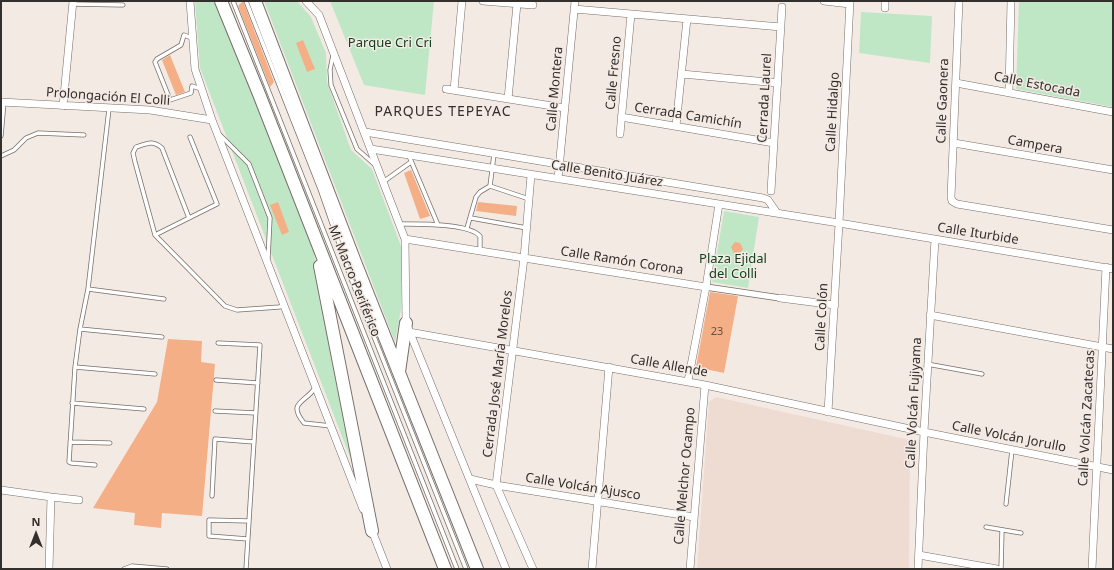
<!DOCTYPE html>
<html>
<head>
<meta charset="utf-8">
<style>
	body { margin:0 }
	#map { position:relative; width:1114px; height:570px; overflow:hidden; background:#f4eae4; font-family:"Noto Sans",sans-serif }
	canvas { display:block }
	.frame { position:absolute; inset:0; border:2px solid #332f2d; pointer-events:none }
	.north { position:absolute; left:16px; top:514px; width:40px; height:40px; -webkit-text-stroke:3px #f4eae4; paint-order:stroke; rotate:0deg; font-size:11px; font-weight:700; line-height:16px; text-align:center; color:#332f2d }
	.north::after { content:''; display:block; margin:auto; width:14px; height:18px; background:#332f2d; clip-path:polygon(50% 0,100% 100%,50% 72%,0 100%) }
</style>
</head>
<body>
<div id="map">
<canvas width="1114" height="570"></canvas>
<div class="frame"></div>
<div class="north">N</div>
</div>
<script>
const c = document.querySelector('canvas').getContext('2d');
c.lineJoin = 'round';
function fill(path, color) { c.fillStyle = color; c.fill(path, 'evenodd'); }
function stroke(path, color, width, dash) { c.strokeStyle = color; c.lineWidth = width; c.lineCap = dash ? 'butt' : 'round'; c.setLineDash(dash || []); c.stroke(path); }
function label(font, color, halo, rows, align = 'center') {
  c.font = font + ' "Noto Sans",sans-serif'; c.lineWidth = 3; c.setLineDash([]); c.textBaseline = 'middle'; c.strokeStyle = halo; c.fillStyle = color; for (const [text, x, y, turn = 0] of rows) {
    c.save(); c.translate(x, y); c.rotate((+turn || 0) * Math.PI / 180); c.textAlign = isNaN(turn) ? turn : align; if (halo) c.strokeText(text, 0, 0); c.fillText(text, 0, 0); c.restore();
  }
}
fill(new Path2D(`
	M716,397L910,440L909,569H697L709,402Z`), '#eedcd3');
fill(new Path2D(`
	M195,1H217L313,248L358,478L200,68Z
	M264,1H297L311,17L326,53L327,82L351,150L372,169L401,246V309L395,342Z
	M330,1H434L425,95L364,85Z
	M1019,1H1113V107L1016,89Z
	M861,12L932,16L930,63L859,53Z
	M724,211L759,217L748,288L712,282Z`), '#bfe7c6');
fill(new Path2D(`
	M243,1L274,82L270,87L238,6Z
	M303,40L315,69L307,72L296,43Z
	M170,55L185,92L176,95L162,60Z
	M411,170L430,216L420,219L404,173Z
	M278,202L289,232L282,235L270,205Z
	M478,202L517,206L516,216L476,211Z
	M735,242L740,243L743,249L739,254L734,253L731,247Z
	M710,292L738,296L724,373L696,367Z
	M168,339L202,341L201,362L215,364L202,516L162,513L161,528L134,525L135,513L93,508L157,402Z`), '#f4af87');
const service = new Path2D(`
	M233,1L457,569
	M246,1L320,189L352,281L466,569
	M72,4L123,5
	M192,38L184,35L181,45L157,59L155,62L170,100L191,93L192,86L201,89
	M333,55L330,70L331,85L357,149L374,164
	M220,135L249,164L270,218L268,259
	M1,136L4,102
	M1,156L14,150L26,138L38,133L84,135
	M409,156L438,225
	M383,182L411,162
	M490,186L494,154
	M189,218L162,148C153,140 148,143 136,147L133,153L135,162L155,235L225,306L237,310L279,307L284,306
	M471,218L527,228
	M400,224C418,224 469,223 480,236V251
	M467,228L476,197L480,192L490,186L529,199
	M155,235L217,204L190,137
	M88,289L164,299
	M80,329L162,337
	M218,343L260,345L246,569
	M927,364L982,374
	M75,367L155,374
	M216,380L258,383
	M315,388C305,403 287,402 304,423L331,426
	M72,403L144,409
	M215,411L256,413
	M70,442L110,443
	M95,465L71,463L69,462L75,367L80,329L88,289L109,109
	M212,496L215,439L254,442
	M1006,504L1012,450
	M986,527L1021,533
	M248,539L209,536V520L249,521
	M124,569L132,566L167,569
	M1001,569L1002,530`);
const pedestrian = new Path2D(`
	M706,287L780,298`);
const minor = new Path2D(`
	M190,1L195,69L212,120L363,509
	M306,1L319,15L405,239L406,323L506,569
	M483,1L533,5
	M824,1L850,4
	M959,1L951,197L952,201L957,204L1113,230
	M885,8V1
	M574,9L781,27
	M682,74L778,83
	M956,83L1113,112
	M446,89L565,108
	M454,90L462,1
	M1009,92L1011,1
	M508,99L517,4
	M1,102L150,110L212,120
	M63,106L73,1
	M621,117L774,143
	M676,126L687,19
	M365,132L763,198L768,200L777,213
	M620,134L631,14
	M954,143L1113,170
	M371,149L839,223L1113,269
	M531,175L524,258L496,485L533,569
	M558,179L575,1
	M771,191L782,7
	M405,239L706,287
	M780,298L835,305
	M930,315L1113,349
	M409,332L705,385L924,432L1113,470
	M688,381L706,287L719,204
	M828,412L839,223L850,1
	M470,479L496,485L694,517
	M1,490L51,497L79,500
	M371,528L387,569
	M919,555L997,569
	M49,569L51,497
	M592,569L609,367
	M690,569L705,385
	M918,569L924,432L935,239
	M1092,569L1106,267`);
const trunk = new Path2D(`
	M221,1L259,94L445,569
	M255,1L355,262L477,569
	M320,266L372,531
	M399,372L406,323`);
stroke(service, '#776e69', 5);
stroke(pedestrian, '#776e69', 7);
stroke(minor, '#776e69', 8);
stroke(trunk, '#776e69', 14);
stroke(service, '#fff', 3.5);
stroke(pedestrian, '#fff', 5.5);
stroke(minor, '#fff', 7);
stroke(trunk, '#fff', 12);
label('11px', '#634f44', null, [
	["23",717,332]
]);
label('13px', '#12411f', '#f4eae4', [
	["Parque Cri Cri",390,43],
	["Plaza Ejidal",733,259],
	["del Colli",733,274]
]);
label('13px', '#332f2d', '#f4eae4', [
	["Calle Fresno",614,73,-85],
	["Calle Estocada",1037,85,11],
	["Calle Montera",555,89,-85],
	["Prolongación El Colli",108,97,4],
	["Cerrada Laurel",765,98,-87],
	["Calle Gaonera",943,101,-88],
	["Calle Hidalgo",833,112,-87],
	["Cerrada Camichín",688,116,9],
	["Campera",1035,145,10],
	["Calle Benito Juárez",607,174,9],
	["Calle Iturbide",978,234,9],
	["Calle Ramón Corona",622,261,9],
	["Mi Macro Periférico",354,281,68],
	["Calle Colón",822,317,-87],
	["Calle Allende",669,366,10],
	["Cerrada José María Morelos",498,374,-83],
	["Calle Volcán Fujiyama",914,403,-87],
	["Calle Volcán Zacatecas",1087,418,-87],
	["Calle Volcán Jorullo",1009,437,11],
	["Calle Melchor Ocampo",685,476,-85],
	["Calle Volcán Ajusco",583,487,9]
]);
c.letterSpacing = '1px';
label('14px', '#332f2d', '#f4eae4', [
	["PARQUES TEPEYAC",443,112]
]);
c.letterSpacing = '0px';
</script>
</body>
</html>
